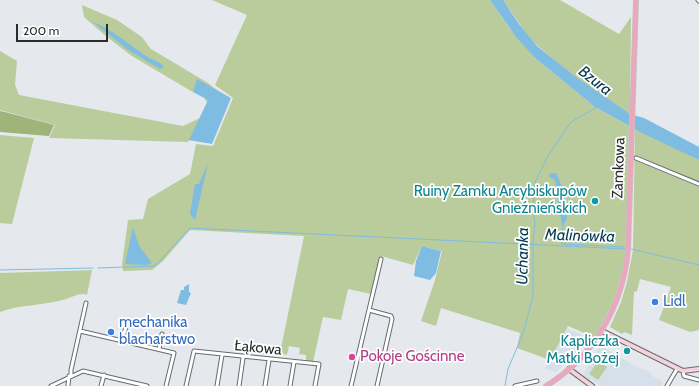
<!DOCTYPE html>
<html>
<head>
<meta charset="utf-8">
<style>
	body { margin:0 }
	#map { position:relative; width:699px; height:386px; overflow:hidden; background:#e5e9ed; font-family:Cabin,sans-serif }
	canvas { display:block }
	.scale { position:absolute; left:16px; top:24px; width:92px; height:18px; box-sizing:border-box; border:2px solid #292a2c; border-top:0; padding-left:5px; font-size:12px; line-height:14px; white-space:nowrap; color:#292a2c; -webkit-text-stroke:3px #fff; paint-order:stroke }
</style>
</head>
<body>
<div id="map">
<canvas width="699" height="386"></canvas>
<div class="scale">200 m</div>
</div>
<script>
const c = document.querySelector('canvas').getContext('2d');
c.lineJoin = 'round';
function fill(path, color) { c.fillStyle = color; c.fill(path, 'evenodd'); }
function stroke(path, color, width, dash) { c.strokeStyle = color; c.lineWidth = width; c.lineCap = dash ? 'butt' : 'round'; c.setLineDash(dash || []); c.stroke(path); }
function label(font, color, halo, rows, align = 'center') {
  c.font = font + ' Cabin,sans-serif'; c.lineWidth = 3.5; c.setLineDash([]); c.textBaseline = 'middle'; c.strokeStyle = halo; c.fillStyle = color; for (const [text, x, y, turn = 0] of rows) {
    c.save(); c.translate(x, y); c.rotate((+turn || 0) * Math.PI / 180); c.textAlign = isNaN(turn) ? turn : align; if (halo) c.strokeText(text, 0, 0); c.fillText(text, 0, 0); c.restore();
  }
}
fill(new Path2D(`
	M566,328L584,336L583,339L587,341L556,372L545,369Z
	M600,345L633,365L652,373L651,375L663,382L661,386H601L583,375Z`), '#d6e0ea');
fill(new Path2D(`
	M212,0H490L510,29L535,58L595,107L629,126L626,250C622,282 612,310 594,337L568,326L550,360L517,348L520,333L441,308L436,326L421,321L435,280L442,251L422,246L413,265L381,256L371,294L348,289L341,320L323,317L313,362L306,361V355L299,354L300,348L289,346L287,355L280,353L304,236L190,230L163,261L152,270L123,271L122,264L128,220L143,219L148,199L190,174L196,144L213,146L233,98L215,85L247,15Z
	M502,0H560L619,34L631,17L630,114C597,95 567,71 538,46C523,33 515,14 502,0Z
	M82,5L117,20L142,37L151,49L208,83L226,97L209,143L189,140L188,142L49,138L55,125L0,110V51L17,61L15,85L19,95L183,126L200,118L209,105L202,95L191,91L132,56L107,37L84,17Z
	M635,128L699,160V330L690,332L659,320L671,287L640,279L637,291L634,292L632,335L624,332L622,334L610,327L621,302L627,282L633,250Z
	M0,135L34,138L12,224L0,223Z
	M92,270L87,295C80,292 73,297 66,299C44,306 21,304 0,312V273Z
	M598,361L607,367L598,380L589,374Z`), '#bacc9b');
fill(new Path2D(`
	M0,111L5,112L54,125L49,136L0,132Z`), '#9fb479');
fill(new Path2D(`
	M490,0H503L519,24L537,46L576,77L630,114L644,118L699,147V160L642,133L595,107L535,58L516,37Z
	M93,22C113,30 128,44 146,56C152,60 160,61 164,67L160,69L127,49Z
	M197,79L231,98L212,144L189,140L208,100L193,92Z
	M208,163L195,220L190,214L195,184H199Z
	M554,173H556L564,191L567,219L562,226L555,180L549,177V174Z
	M133,227L139,246L152,263L146,265L125,264Z
	M422,246L441,251L436,273L430,280L414,276L416,261Z
	M189,284V292L191,293L186,305L177,303L181,290H184V287Z`), '#7ebce1');
stroke(new Path2D(`
	M563,224L562,244L623,247
	M631,249L699,265
	M98,268L155,266L190,228L626,249
	M0,270L93,268
	M505,386L508,369L524,331L533,295V241L535,224L533,209L535,182L548,156L571,122L597,107`), '#7ebce1', 1);
const street = new Path2D(`
	M698,0L699,1
	M636,158L699,184
	M369,310L391,316L392,319L377,386
	M80,331L174,353L166,386
	M122,340L126,327
	M159,349L162,334
	M683,371L684,376L699,380
	M71,375V370L86,303
	M51,386L83,371L147,386
	M68,386L69,376
	M101,386L104,375
	M186,386L194,351L319,364L315,386
	M217,386L222,355
	M239,386L243,358
	M265,386L269,360
	M290,386L294,362
	M351,386L381,259
	M515,386L537,381
	M667,386L677,369`);
const secondary = new Path2D(`
	M602,331L683,371L699,369
	M569,369L592,386`);
const primary = new Path2D(`
	M546,386C594,357 623,305 628,250L636,0`);
stroke(street, '#686b6e', 5);
stroke(secondary, '#686b6e', 6);
stroke(primary, '#c3c3c4', 6);
stroke(street, '#fff', 3);
stroke(secondary, '#f5d3dd', 4);
stroke(primary, '#eba7bb', 4.5);
for (const [x, y, r, color] of [
	[595,201,4,"#0f9aa8"],
	[655,302,4,"#3f7fe0"],
	[111,332,4,"#3f7fe0"],
	[627,351,4,"#0f9aa8"],
	[352,357,4,"#d1479c"]
]) { const dot = new Path2D(); dot.arc(x, y, r, 0, 2 * Math.PI); c.fillStyle = color; c.fill(dot); stroke(dot, '#fff', 1.5); }
label('15px', '#292a2c', '#fff', [
	["Zamkowa",619,168,-88],
	["Łąkowa",258,348,6]
]);
label('15px', '#0d838f', '#fff', [
	["Ruiny Zamku Arcybiskupów",587,192],
	["Gnieźnieńskich",587,209],
	["Kapliczka",619,342],
	["Matki Bożej",619,359]
], 'right');
label('15px', '#366cbe', '#fff', [
	["Lidl",663,302],
	["mechanika",119,323],
	["blacharstwo",119,340]
], 'left');
label('15px', '#b23c85', '#fff', [
	["Pokoje Gościnne",360,357]
], 'left');
label('italic 16px', '#043953', '#fff', [
	["Bzura",595,81,38],
	["Malinówka",580,236,2],
	["Uchanka",523,256,-89]
]);
</script>
</body>
</html>
